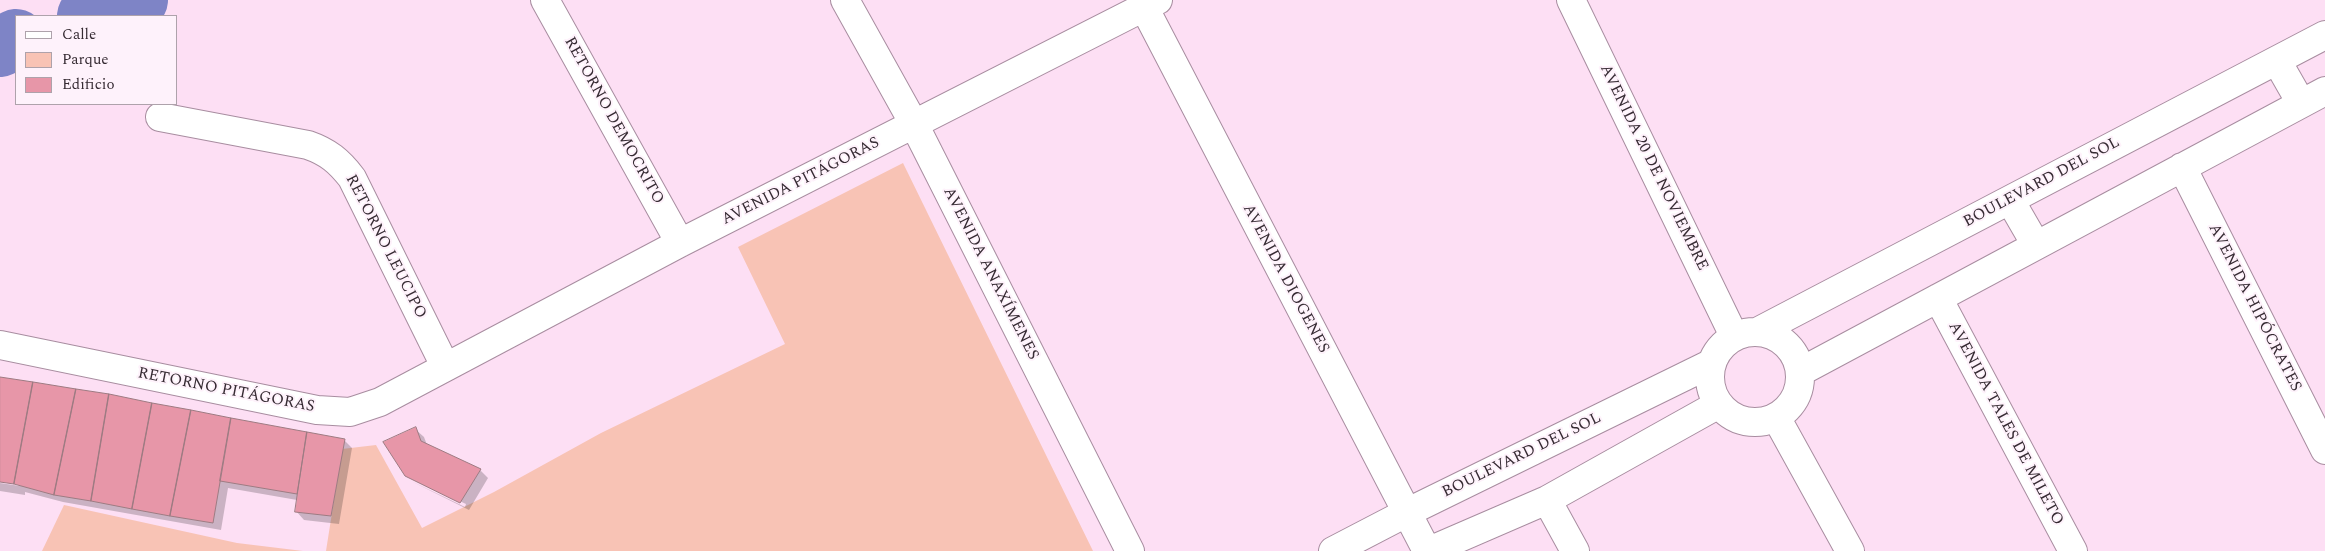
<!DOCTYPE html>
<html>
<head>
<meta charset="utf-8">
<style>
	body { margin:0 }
	#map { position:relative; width:2325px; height:551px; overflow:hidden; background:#fddff4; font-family:Spectral,serif }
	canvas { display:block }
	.legend { position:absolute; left:15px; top:15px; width:162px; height:90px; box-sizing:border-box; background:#fef2fb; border:1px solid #aea2ab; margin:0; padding:6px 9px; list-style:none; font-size:15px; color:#362b33 }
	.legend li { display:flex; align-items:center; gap:10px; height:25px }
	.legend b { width:25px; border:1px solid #aea2ab }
</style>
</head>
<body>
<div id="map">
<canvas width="2325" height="551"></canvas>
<ul class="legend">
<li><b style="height:6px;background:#fff"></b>Calle</li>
<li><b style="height:14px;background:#f8c3b5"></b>Parque</li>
<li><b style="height:14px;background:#e796a8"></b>Edificio</li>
</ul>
</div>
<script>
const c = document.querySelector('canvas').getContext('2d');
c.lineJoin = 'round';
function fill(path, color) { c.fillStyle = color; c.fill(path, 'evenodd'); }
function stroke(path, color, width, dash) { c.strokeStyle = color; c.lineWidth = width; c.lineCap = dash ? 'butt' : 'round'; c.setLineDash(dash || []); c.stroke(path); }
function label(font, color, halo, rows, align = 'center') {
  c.font = font + ' Spectral,serif'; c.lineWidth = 4; c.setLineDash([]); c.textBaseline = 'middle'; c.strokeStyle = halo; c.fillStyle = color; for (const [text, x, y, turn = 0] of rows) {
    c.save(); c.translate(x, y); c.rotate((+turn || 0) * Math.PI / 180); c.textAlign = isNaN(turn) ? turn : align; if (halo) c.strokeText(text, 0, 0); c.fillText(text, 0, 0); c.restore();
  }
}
fill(new Path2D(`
	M903,163L1093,551H326L342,449L376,445L422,528L494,492L601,433L785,344L738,247Z
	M64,505L237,543L303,551H42Z`), '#f8c3b5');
fill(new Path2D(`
	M0,378L344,440L352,448L339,524L304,520L296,511L297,500L228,488L221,530L63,502L25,492V495L0,491V483L20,486V484L0,481Z
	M415,429L424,437L427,445L480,470L488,478L469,510L411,481L465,507L466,504L406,476Z`), '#0003');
stroke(new Path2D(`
	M87,16L138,0
	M0,47L16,39`), '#7e84c6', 60);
const building = new Path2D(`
	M0,377L33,382L14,484L0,482Z
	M33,382L76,389L54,495L14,484Z
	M76,389L109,394L91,501L54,495Z
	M109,394L152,403L132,509L91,501Z
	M152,403L191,410L170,516L132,509Z
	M191,410L231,418L213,523L170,516Z
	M231,418L307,432L297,494L220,481Z
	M416,427L421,441L481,469L460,503L405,476L383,442Z
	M307,432L345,439L331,516L295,512Z`);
fill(building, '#e796a8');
stroke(building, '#9d7b82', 1);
const minor = new Path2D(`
	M545,0L680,243
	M845,0L914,124L1130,551
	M1571,0L1734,336
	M1144,7L1427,551
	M2277,61L2301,103
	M160,117L308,145C328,152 339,161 352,178L445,366
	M2182,167L2325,450
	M2010,200L2036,245
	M1938,298L2073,551
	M1759,331L2325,35
	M1710 377a45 45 0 1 1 90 0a45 45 0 1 1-90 0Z
	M0,345L317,410L350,412L380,402L680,243L1158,0
	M1800,372L2325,91
	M1776,417L1850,551
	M1547,500L1575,551
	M1333,551L1408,512L1712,363
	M1429,551L1547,500L1719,404`);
stroke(minor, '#a88da0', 30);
stroke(minor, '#fff', 28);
label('16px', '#362b33', '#fef2fb', [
	["RETORNO DEMOCRITO",613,121,61],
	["AVENIDA 20 DE NOVIEMBRE",1653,168,64],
	["AVENIDA PITÁGORAS",801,182,-27],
	["BOULEVARD DEL SOL",2042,183,-28],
	["RETORNO LEUCIPO",385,247,63],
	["AVENIDA ANAXÍMENES",990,274,63],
	["AVENIDA DIOGENES",1285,279,62],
	["AVENIDA HIPÓCRATES",2254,308,63],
	["RETORNO PITÁGORAS",226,391,11],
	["AVENIDA TALES DE MILETO",2005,424,62],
	["BOULEVARD DEL SOL",1522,456,-26]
]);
</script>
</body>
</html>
